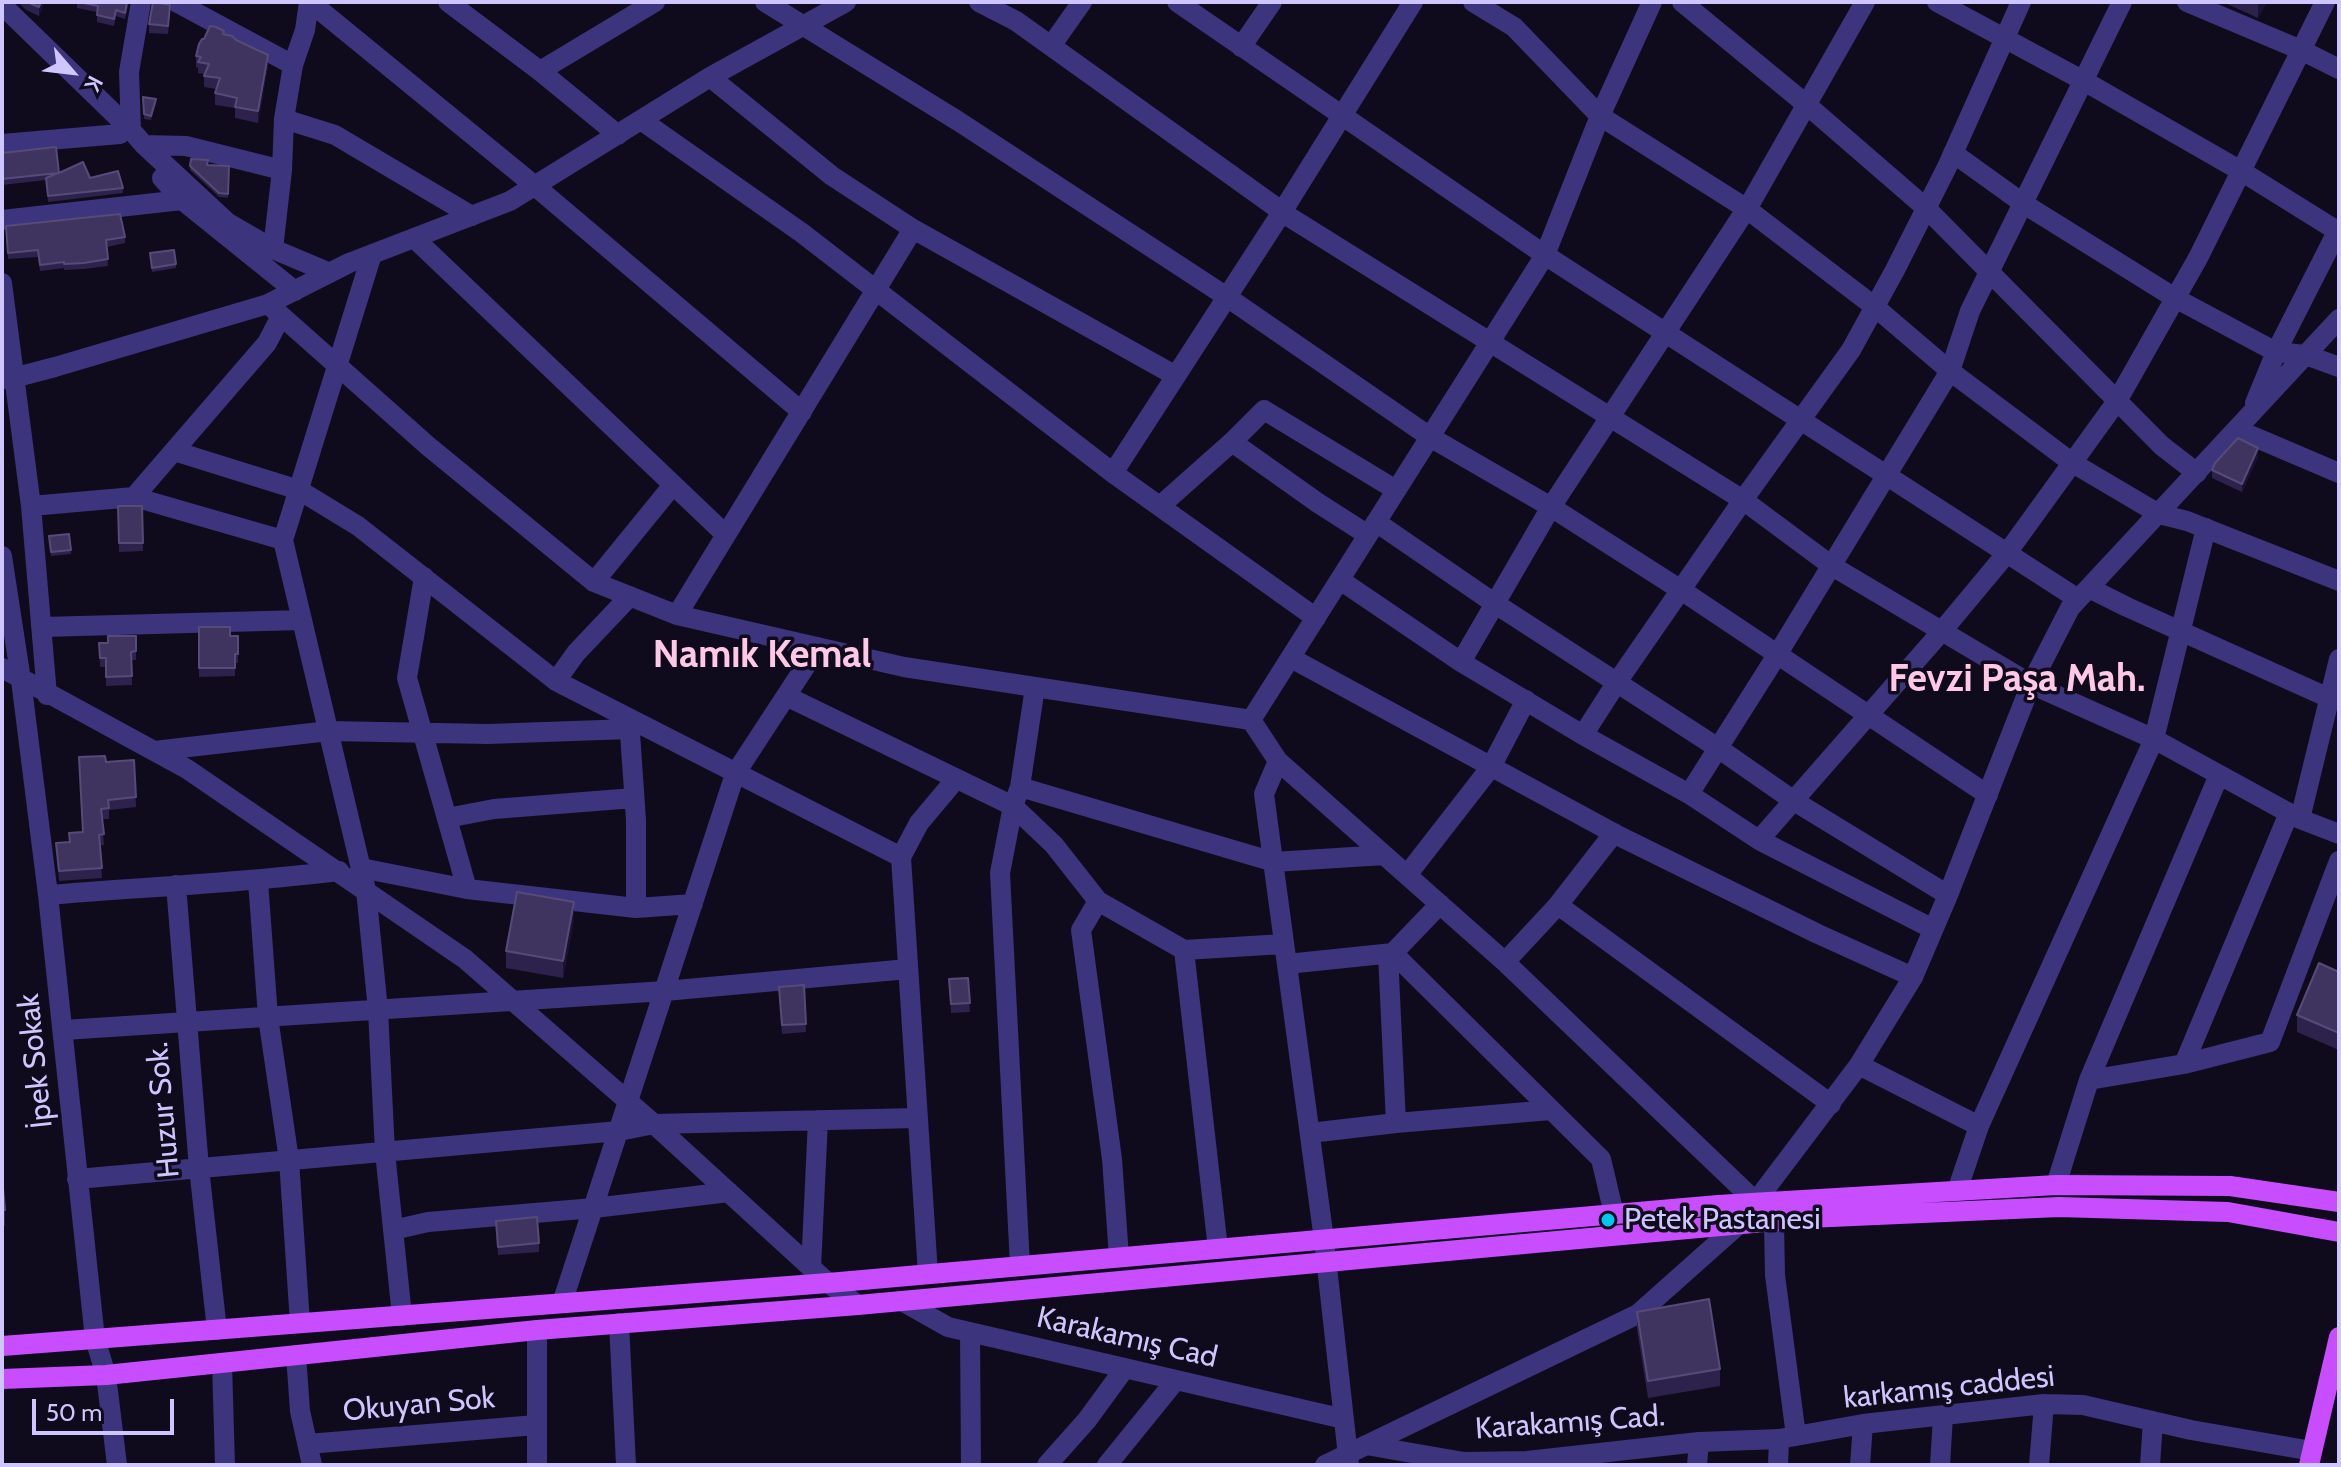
<!DOCTYPE html>
<html>
<head>
<meta charset="utf-8">
<style>
	body { margin:0 }
	#map { position:relative; width:2341px; height:1467px; overflow:hidden; background:#0f0b1c; font-family:Cabin,sans-serif }
	canvas { display:block }
	.frame { position:absolute; inset:0; border:4px solid #d0c6ff; pointer-events:none }
	.north { position:absolute; left:32px; top:32px; width:80px; height:80px; -webkit-text-stroke:6px #0f0b1c; paint-order:stroke; rotate:118deg; font-size:22px; font-weight:700; line-height:32px; text-align:center; color:#d0c6ff }
	.north::after { content:''; display:block; margin:auto; width:28px; height:36px; background:#d0c6ff; clip-path:polygon(50% 0,100% 100%,50% 72%,0 100%) }
	.scale { position:absolute; left:32px; top:1399px; width:142px; height:36px; box-sizing:border-box; border:4px solid #d0c6ff; border-top:0; padding-left:10px; font-size:24px; line-height:28px; white-space:nowrap; color:#d0c6ff; -webkit-text-stroke:6px #0f0b1c; paint-order:stroke }
</style>
</head>
<body>
<div id="map">
<canvas width="2341" height="1467"></canvas>
<div class="frame"></div>
<div class="north">K</div>
<div class="scale">50 m</div>
</div>
<script>
const c = document.querySelector('canvas').getContext('2d');
c.lineJoin = 'round';
function stroke(path, color, width, dash) { c.strokeStyle = color; c.lineWidth = width; c.lineCap = dash ? 'butt' : 'round'; c.setLineDash(dash || []); c.stroke(path); }
function fill(path, color) { c.fillStyle = color; c.fill(path, 'evenodd'); }
function label(font, color, halo, rows, align = 'center') {
  c.font = font + ' Cabin,sans-serif'; c.lineWidth = 7; c.setLineDash([]); c.textBaseline = 'middle'; c.strokeStyle = halo; c.fillStyle = color; for (const [text, x, y, turn = 0] of rows) {
    c.save(); c.translate(x, y); c.rotate((+turn || 0) * Math.PI / 180); c.textAlign = isNaN(turn) ? turn : align; if (halo) c.strokeText(text, 0, 0); c.fillText(text, 0, 0); c.restore();
  }
}
stroke(new Path2D(`
	M176,2L293,65
	M310,2L535,186L802,412
	M448,2L540,71L618,135
	M765,2L958,121L1227,297L1430,437L1551,507L1681,590L1988,795
	M979,2L1016,21L1291,218L1743,500L1832,566L2031,684L2154,739L2300,819L2339,834
	M1177,2L1545,255L2078,599
	M1473,2L1514,27L1600,116L1747,209L1875,307L1950,371L2071,462L2159,514L2187,521L2339,581
	M1682,2L1807,105L1926,208L2162,446L2197,473
	M1937,2L2084,81L2241,171L2339,232
	M2187,2L2301,50L2339,69
	M2,5L131,130L144,145L228,223L273,249L330,273
	M1051,46L1082,2
	M1241,47L1272,2
	M540,71L655,2
	M710,77L832,176L913,229L1176,376
	M284,119L335,135L472,216
	M641,120L802,233L1113,473L1316,618
	M131,130L129,72L141,2
	M2,144L120,134
	M144,145L186,146L282,170
	M1953,153L2024,204L2175,298L2276,352L2306,355L2339,367
	M162,178L182,200L295,291
	M2,220L182,200
	M414,238L726,535
	M273,249L282,170L284,119L293,65L305,30L309,2
	M372,254L283,540L366,890L378,1010L385,1152L402,1316
	M2,283L31,506L47,695
	M268,304L428,446L594,582L677,615L904,667L1251,720L1278,761L1505,962L1757,1203
	M2,379L13,378L55,367L268,304L349,263L510,201L710,77L846,2
	M2255,403L2276,352L2339,228
	M2235,432L2252,436L2339,473
	M1232,442L1264,410L1396,490
	M174,451L299,490L358,526L556,681L901,857
	M1113,473L1282,212L1413,2
	M134,497L267,343L281,316
	M31,506L134,497L283,540
	M1160,506L1232,442L1318,503L1368,535
	M1376,522L1494,603L1718,748L1794,801L1948,895
	M2,556L21,680L48,895L95,1339L106,1375L117,1465
	M424,577L407,678L467,889
	M1340,580L1461,662L1583,735L1689,794L1759,840L1933,929
	M594,582L673,485
	M2089,588L2127,607L2329,698
	M677,615L913,229
	M42,627L302,620
	M1291,658L1619,836L1818,934L1913,977
	M1461,662L1551,507L1751,202L1865,2
	M2,668L187,769L465,959L654,1124L828,1283L858,1305
	M556,681L576,653L630,596
	M786,696L1013,806L1054,845L1098,901L1184,950L1284,944
	M629,719L636,820V908
	M1251,720L1545,255L1600,116L1652,2
	M1583,735L1617,682L1743,500L1851,350L1895,270L1947,167L2021,2
	M154,751L329,731L488,734L630,729
	M1278,761L1264,794L1324,1240L1349,1465
	M1020,787L1274,862L1384,855
	M1689,794L1777,655L1950,371L1970,311L2122,2
	M447,818L494,809L634,798
	M2300,819L2339,659
	M1759,840L1942,631L2007,553L2117,401L2198,258L2325,2
	M361,868L467,889L636,908L693,904
	M1407,875L1491,767L1526,700
	M258,881L268,1017L289,1160L300,1323
	M176,885L199,1168L217,1330
	M48,895C145,887 242,883 339,871
	M1098,901L1081,930L1112,1159L1119,1257
	M1558,905L1831,1104
	M1184,950L1218,1249
	M1393,953L1601,1159L1614,1214
	M1388,954L1396,1123L1551,1110
	M1505,962L1558,905L1614,833
	M1287,964L1393,953L1440,904
	M64,1030L665,991L908,969
	M2184,1064L2289,813
	M1859,1065L1979,1126
	M2089,1080L2184,1064L2270,1042L2339,861
	M1310,1133L1396,1123
	M77,1179L619,1131L654,1124L917,1118
	M2056,1185L2089,1080L2219,775
	M1957,1191L1979,1126L2154,739L2206,528
	M1774,1222L1775,1275L1796,1436
	M393,1230L428,1222L594,1208L729,1192
	M1020,1266L1000,873L1013,806L1020,787L1035,687
	M811,1268L818,1120
	M928,1274L901,857L919,823L956,779
	M902,1301L948,1327L1344,1419
	M562,1303L735,774L818,647
	M619,1323L626,1465
	M537,1330V1465
	M970,1332L971,1465
	M296,1355L300,1411L312,1465
	M222,1363L225,1465
	M308,1444L536,1425
	M1366,1445L1464,1462L1527,1461L1699,1442L1779,1439L1863,1424L2044,1404L2083,1405L2191,1430L2312,1451
	M1047,1465L1087,1420L1125,1368
	M1107,1465L1176,1380
	M1325,1465L1638,1314L1738,1225L1859,1065L1913,977L1948,895L2031,684L2070,608L2339,319
	M1697,1465L1699,1442
	M1778,1465L1779,1439
	M1860,1465L1863,1424
	M1940,1465L1943,1416
	M2039,1465L2044,1404
	M2150,1465L2153,1421`), '#3c347d', 20);
stroke(new Path2D(`
	M2,1346L828,1283L1718,1205L2056,1185L2230,1186L2339,1202
	M2,1379L106,1375L537,1330L858,1305L1808,1218L2059,1207L2228,1212L2339,1232
	M2309,1465L2339,1337`), '#c84dff', 20);
fill(new Path2D(`
	M18,2H44L39,16L26,10Z
	M77,2H129L125,19L116,16L114,26L97,22V12L77,8Z
	M2223,2H2267L2258,18Z
	M156,3L170,13L168,34L149,33V24Z
	M223,34L268,66L258,123L235,118V108L215,105V93L217,89L204,87V74L198,73V68L196,67V56Z
	M143,97L156,103L151,120L144,119Z
	M2,153L59,173L90,178L123,188V193L48,202L46,180L2,185Z
	M191,159L208,165L229,166L228,198L219,197L190,170Z
	M6,233L125,237V243L107,247L108,266L84,269L64,270V268L40,271L38,257L8,259Z
	M150,253L176,264V268L152,272Z
	M2258,457L2242,492L2212,478V470Z
	M118,506H142L143,551L119,552Z
	M69,534L71,554L51,556L49,536Z
	M199,627L230,636H238V663H235V676L199,677Z
	M136,636V660H132V685L106,686V667H100L99,643H108Z
	M79,757L106,762L134,760L136,807L109,810V819H102L104,845H100L102,878L59,881L56,843L69,842V833L83,832Z
	M574,919L563,978L506,968V951Z
	M2339,972V1050L2297,1032V1015Z
	M968,978L970,1012L951,1013L949,979Z
	M804,985L806,1032L782,1034L779,995Z
	M2,1177L5,1210V1226H2Z
	M496,1221L539,1243V1252L498,1255Z
	M1637,1312L1720,1369V1386L1648,1398L1637,1329Z`), '#2d224c');
fill(new Path2D(`
	M41,2H44L39,16V7Z
	M2258,2H2267L2258,18Z
	M268,55V66L258,123V111Z
	M2258,448V457L2242,492V484Z
	M574,902V919L563,978V961Z`), '#1a1230');
const building = new Path2D(`
	M27,2H41L39,7Z
	M79,2H127L125,13L116,10L114,19L97,15L98,6Z
	M153,2L170,5L168,26L149,24Z
	M210,26L216,27L224,31L223,34L232,36L236,40L268,55L258,111L235,107L237,98L215,93L220,78L204,76L209,64L198,62L201,57L196,56L199,44L202,39H204Z
	M143,97L156,99L151,116L144,114Z
	M56,147L59,173L83,162L90,178L118,171L123,188L48,196L46,178L58,173L2,179V153Z
	M191,159L208,160L207,165L229,166L228,194L219,193L190,166Z
	M120,214L125,237L106,240L108,259L84,263L64,264V262L40,265L38,250L8,253L6,226Z
	M174,250L176,264L152,268L150,253Z
	M2238,438L2258,448L2242,484L2212,470L2215,463Z
	M118,506H142L143,543H119Z
	M69,534L71,550L51,552L49,536Z
	M199,627H230V636H238V654H235V668H199Z
	M108,636H136V651L131,652L132,676L106,677V658H100L99,643H108Z
	M105,756L106,762L134,760L136,797L108,800L109,808L101,809L104,834L99,835L102,868L59,871L56,843L70,842L69,833L83,832L79,757Z
	M517,892L574,902L563,961L506,951Z
	M2319,963L2339,972V1033L2297,1015Z
	M968,978L970,1003L951,1004L949,979Z
	M804,985L806,1024L782,1025L779,987Z
	M2,1177L5,1210H2Z
	M537,1217L539,1243L498,1247L496,1221Z
	M1709,1299L1720,1369L1648,1381L1637,1312Z`);
fill(building, '#3f345f');
stroke(building, '#564b78', 2);
for (const [x, y, r, color] of [
	[1608,1220,8,"#00c9f1"]
]) { const dot = new Path2D(); dot.arc(x, y, r, 0, 2 * Math.PI); c.fillStyle = color; c.fill(dot); stroke(dot, '#0f0b1c', 3); }
label('30px', '#d0c6ff', '#0f0b1c', [
	["İpek Sokak",36,1061,-96],
	["Huzur Sok.",164,1110,-95],
	["Karakamış Cad",1127,1338,13],
	["karkamış caddesi",1949,1388,-6],
	["Okuyan Sok",419,1405,-5],
	["Karakamış Cad.",1570,1423,-4]
]);
label('30px', '#d0c6ff', '#0f0b1c', [
	["Petek Pastanesi",1624,1220]
], 'left');
label('bold 38px', '#ffc8e7', '#0f0b1c', [
	["Namık Kemal",762,656],
	["Fevzi Paşa Mah.",2017,680]
]);
</script>
</body>
</html>
